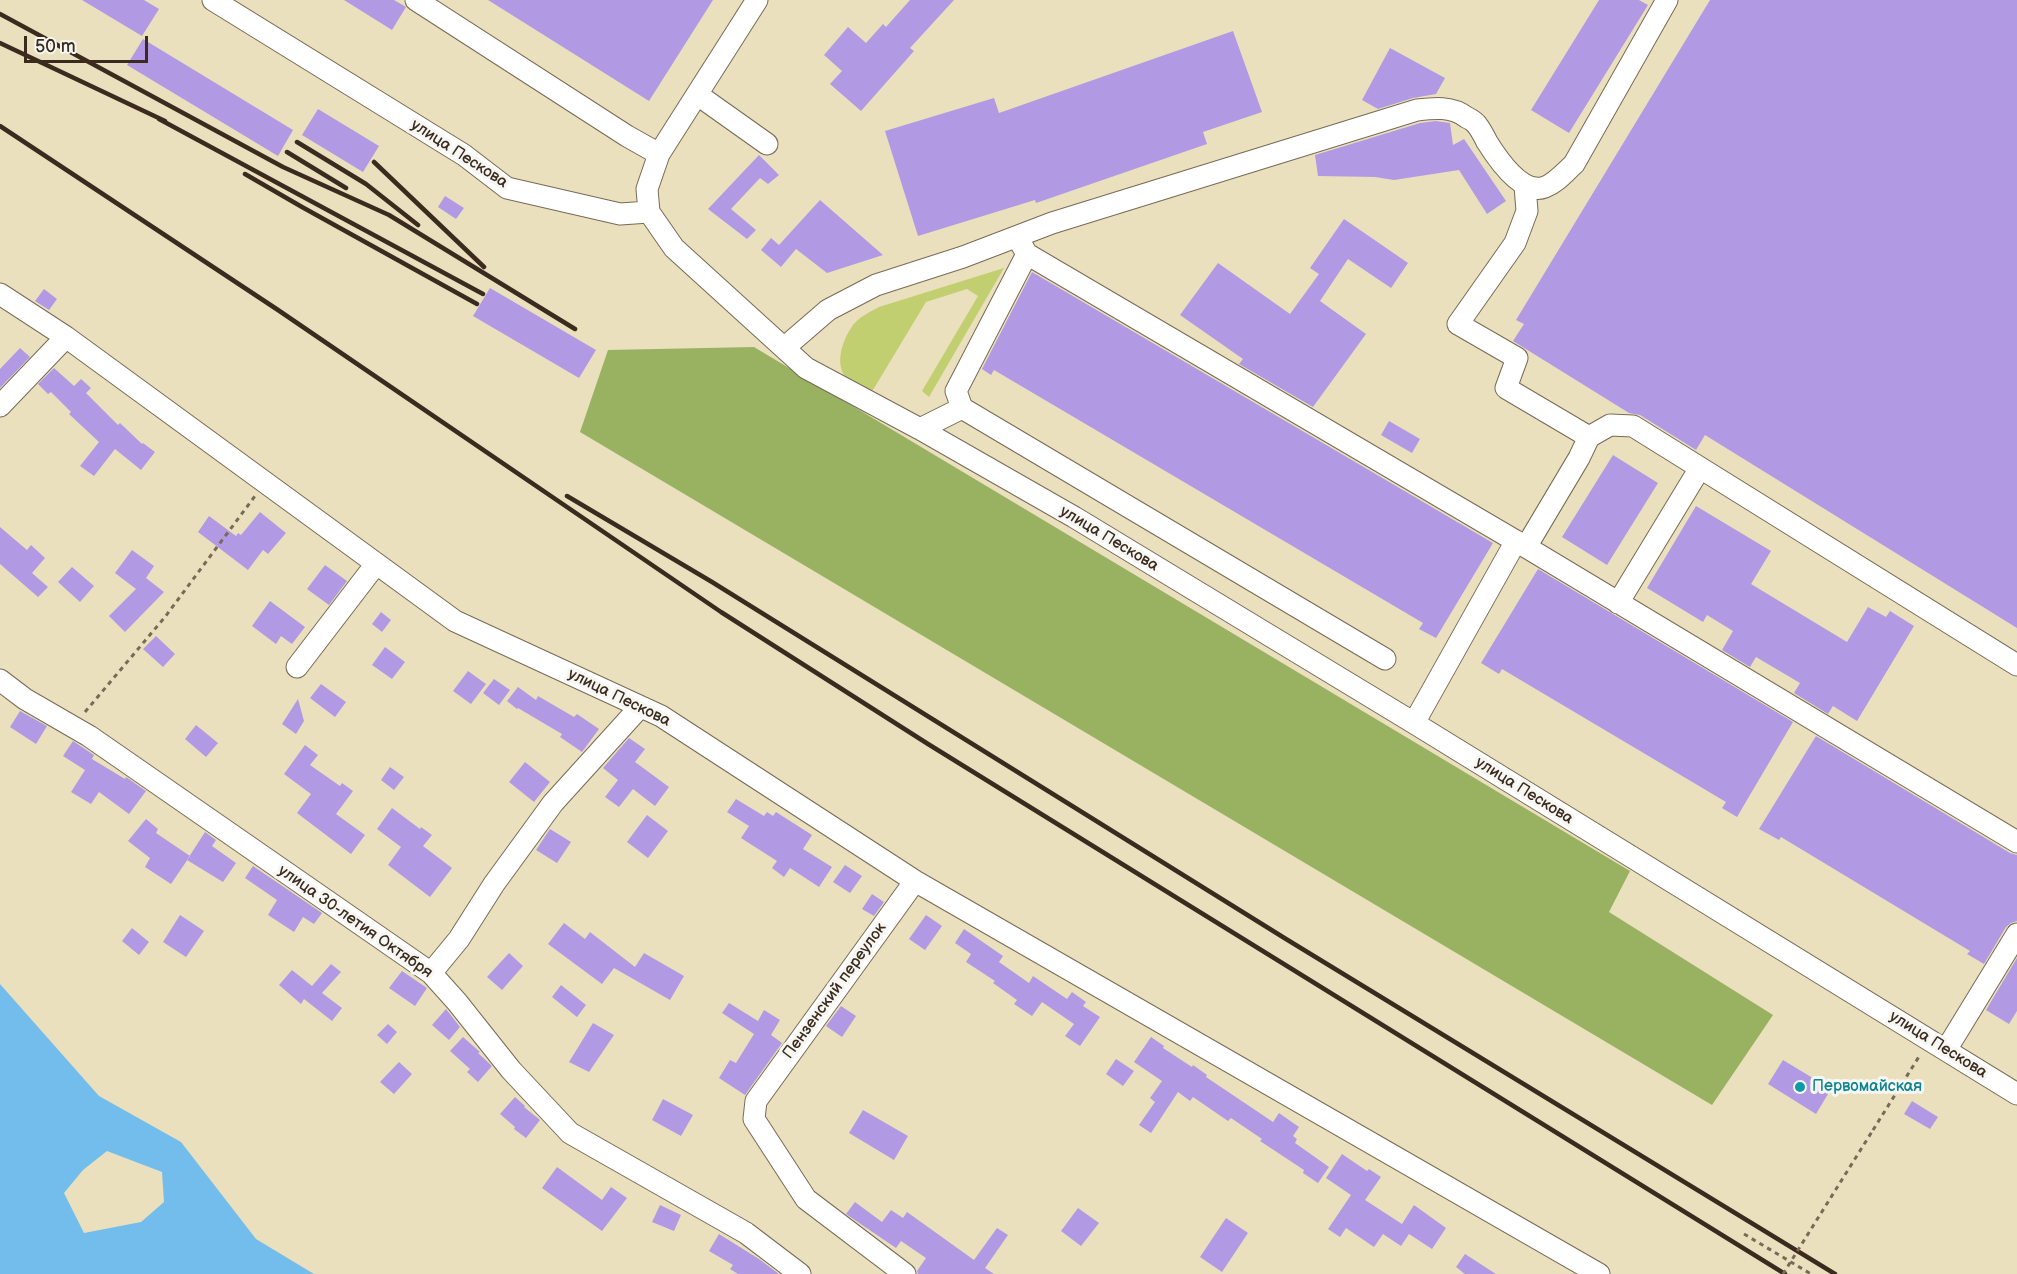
<!DOCTYPE html>
<html>
<head>
<meta charset="utf-8">
<style>
	body { margin:0 }
	#map { position:relative; width:2017px; height:1274px; overflow:hidden; background:#eae0bd; font-family:"Balsamiq Sans",sans-serif }
	canvas { display:block }
	.scale { position:absolute; left:24px; top:36px; width:124px; height:27px; box-sizing:border-box; border:3px solid #3b2a1e; border-top:0; padding-left:8px; font-size:18px; line-height:21px; white-space:nowrap; color:#3b2a1e; -webkit-text-stroke:4px #f6f6f2; paint-order:stroke }
</style>
</head>
<body>
<div id="map">
<canvas width="2017" height="1274"></canvas>
<div class="scale">50 m</div>
</div>
<script>
const c = document.querySelector('canvas').getContext('2d');
c.lineJoin = 'round';
function fill(path, color) { c.fillStyle = color; c.fill(path, 'evenodd'); }
function stroke(path, color, width, dash) { c.strokeStyle = color; c.lineWidth = width; c.lineCap = dash ? 'butt' : 'round'; c.setLineDash(dash || []); c.stroke(path); }
function label(font, color, halo, rows, align = 'center') {
  c.font = font + ' "Balsamiq Sans",sans-serif'; c.lineWidth = 6; c.setLineDash([]); c.textBaseline = 'middle'; c.strokeStyle = halo; c.fillStyle = color; for (const [text, x, y, turn = 0] of rows) {
    c.save(); c.translate(x, y); c.rotate((+turn || 0) * Math.PI / 180); c.textAlign = isNaN(turn) ? turn : align; if (halo) c.strokeText(text, 0, 0); c.fillText(text, 0, 0); c.restore();
  }
}
fill(new Path2D(`
	M1004,268L929,397L922,391L978,296L967,289L926,302L873,390L864,393C859,388 851,384 846,378C834,363 843,339 853,325C859,317 870,312 879,307Z`), '#c2cf70');
fill(new Path2D(`
	M754,347L1630,871L1609,912L1773,1015L1712,1105L580,432L608,350Z`), '#99b262');
fill(new Path2D(`
	M0,984L99,1096L181,1142L256,1239L314,1274H0ZM107,1151L162,1172L164,1202L141,1222L84,1233L64,1193L83,1170Z`), '#73bdec');
fill(new Path2D(`
	M82,0H144L159,9L142,36Z
	M344,0H394L406,7L392,30Z
	M488,0H713L649,101Z
	M910,0H954L910,48L914,51L861,111L830,84L842,71L824,55L848,27L866,43L883,24L886,27Z
	M1599,0H1639L1648,5L1569,133L1531,110Z
	M1710,0H2017V628L1705,435L1696,450L1640,415L1629,413L1513,341L1524,324L1516,320Z
	M1233,31L1262,112L1203,132L1207,144L1036,203L1035,200L918,236L885,131L994,98L999,113Z
	M143,39L293,130L278,156L127,65Z
	M1390,48L1445,78L1436,94L1413,98L1378,109L1362,100Z
	M318,109L379,146L363,172L302,135Z
	M1436,121L1450,123L1453,145L1464,139L1506,201L1487,214L1459,170L1394,180L1375,177L1318,176L1315,155L1420,123Z
	M759,155L779,175L768,184L760,178L731,209L756,230L747,239L708,209Z
	M445,196L464,208L456,219L438,207Z
	M820,200L883,255L827,273L796,249L781,267L761,250L771,238L779,245Z
	M1344,219L1408,263L1391,288L1348,259L1320,301L1366,334L1313,407L1239,364L1243,359L1180,315L1218,263L1290,314L1319,274L1310,268Z
	M1032,272L1493,543L1436,638L1419,629L1423,623L994,370L991,375L982,369Z
	M490,288L596,350L579,378L473,316Z
	M44,289L57,299L49,310L35,301Z
	M20,348L30,357L0,388V369Z
	M54,368L74,386L81,379L91,388L86,393L118,425L120,423L142,444L143,443L155,452L141,470L115,449L94,476L80,466L99,442L69,414L71,412L51,392L48,394L38,384Z
	M1389,421L1420,439L1412,453L1381,435Z
	M1613,455L1658,483L1607,565L1562,537Z
	M1696,506L1771,551L1751,584L1847,642L1868,607L1886,617L1890,611L1914,626L1857,721L1833,706L1828,714L1794,693L1800,683L1756,657L1750,667L1722,650L1733,631L1707,615L1703,622L1647,588Z
	M260,512L286,533L268,554L263,550L248,570L198,532L209,516L236,536L238,533L241,535Z
	M0,527L27,550L31,545L45,558L32,573L48,587L38,597L0,564Z
	M132,550L154,566L146,578L164,592L125,632L109,616L136,589L115,573Z
	M325,565L347,581L329,605L307,589Z
	M72,567L94,586L80,602L58,582Z
	M1538,569L1793,722L1737,817L1722,808L1726,802L1502,669L1499,674L1481,663Z
	M270,601L305,627L292,644L281,636L276,644L252,626Z
	M381,612L391,620L382,632L372,624Z
	M156,636L175,654L163,667L143,649Z
	M385,647L405,662L392,679L372,665Z
	M468,671L486,684L471,704L453,691Z
	M494,679L510,690L499,705L483,693Z
	M321,684L346,702L335,717L310,698Z
	M518,687L536,700L538,696L574,717L577,714L599,729L582,752L560,737L562,734L518,708L517,709L507,701Z
	M298,699L304,721L296,734L282,724Z
	M20,711L47,726L36,744L10,727Z
	M196,725L218,743L206,757L185,739Z
	M1816,736L2010,853L2017,855V921L2011,923L2006,927L1984,964L1967,954L1970,951L1781,837L1779,840L1759,829Z
	M629,738L645,749L635,762L669,787L655,806L633,789L619,807L605,797L618,780L603,768Z
	M73,741L94,755L92,759L125,779L126,777L146,791L129,814L99,792L91,804L71,792L85,770L63,756Z
	M305,745L318,755L310,765L340,786L342,783L353,791L336,814L365,835L351,854L297,813L311,794L284,774Z
	M525,762L550,782L534,802L509,782Z
	M390,767L404,777L394,790L381,780Z
	M736,799L764,816L767,812L773,816L776,812L812,835L803,849L832,867L819,887L790,868L784,877L772,868L777,861L741,838L749,826L727,812Z
	M392,808L420,829L421,827L432,835L423,846L452,868L430,897L388,865L401,847L377,829Z
	M647,815L668,831L648,858L627,842Z
	M146,819L158,829L156,833L190,856L171,884L145,867L150,858L128,841Z
	M550,829L571,842L557,863L536,850Z
	M205,832L216,840L212,846L236,863L223,882L187,860Z
	M845,865L862,876L850,893L833,882Z
	M253,866L322,913L314,924L303,917L294,932L268,915L277,900L245,878Z
	M872,894L884,902L874,916L862,909Z
	M180,915L204,931L186,957L163,942Z
	M926,915L942,926L925,950L909,939Z
	M564,923L585,939L590,932L635,967L644,953L684,976L670,1000L614,968L602,984L548,944Z
	M132,928L149,942L139,955L122,941Z
	M964,929L1003,956L999,962L1029,983L1033,976L1067,999L1072,992L1086,1002L1083,1006L1100,1017L1080,1046L1065,1036L1074,1024L1042,1002L1032,1016L1014,1004L1017,1000L993,983L995,981L966,962L971,954L955,943Z
	M509,953L523,966L502,990L487,977Z
	M2017,958V1011L2009,1024L1986,1010Z
	M331,964L341,972L322,993L342,1008L332,1021L304,999L301,1004L279,985L292,970L312,986Z
	M402,971L427,988L415,1006L389,988Z
	M561,985L586,1005L577,1017L552,997Z
	M729,1003L758,1021L764,1010L780,1020L771,1035L782,1043L745,1095L719,1078L730,1060L736,1063L754,1034L722,1013Z
	M841,1006L856,1016L842,1037L826,1026Z
	M446,1009L460,1027L449,1040L432,1025Z
	M593,1023L614,1035L589,1072L569,1062Z
	M388,1024L397,1032L387,1044L377,1035Z
	M463,1037L480,1052L478,1053L492,1066L478,1082L467,1072L470,1069L450,1051Z
	M1151,1037L1164,1046L1163,1048L1192,1067L1193,1065L1207,1075L1206,1077L1273,1122L1279,1113L1299,1127L1293,1136L1297,1139L1295,1143L1329,1167L1318,1183L1303,1173L1304,1170L1260,1141L1262,1139L1231,1118L1228,1121L1193,1097L1190,1101L1178,1092L1151,1133L1139,1125L1155,1102L1150,1098L1162,1081L1134,1062Z
	M1116,1059L1134,1071L1123,1086L1106,1074Z
	M1783,1060L1831,1089L1816,1114L1768,1084Z
	M399,1062L412,1074L394,1094L380,1082Z
	M515,1097L525,1106L524,1107L540,1120L526,1138L514,1129L515,1127L500,1114Z
	M663,1099L693,1115L681,1136L652,1120Z
	M1912,1101L1938,1117L1930,1129L1904,1114Z
	M863,1110L908,1136L894,1160L849,1133Z
	M1342,1154L1367,1171L1369,1169L1381,1177L1365,1200L1402,1224L1414,1205L1446,1228L1432,1249L1409,1234L1401,1246L1383,1234L1374,1247L1346,1228L1340,1237L1328,1229L1351,1195L1326,1178Z
	M557,1167L602,1200L611,1187L627,1198L602,1231L542,1188Z
	M855,1202L882,1222L891,1210L903,1218L907,1212L974,1260L997,1228L1008,1235L985,1268L994,1274H918L917,1271L926,1258L901,1241L896,1248L846,1214Z
	M660,1205L681,1215L674,1231L652,1222Z
	M1078,1208L1099,1223L1081,1246L1061,1231Z
	M1226,1218L1248,1233L1222,1272L1200,1257Z
	M719,1234L759,1259L779,1274H738L730,1269L733,1265L709,1251Z
	M1465,1254L1496,1274H1465L1456,1267Z`), '#b19ae3');
const minor = new Path2D(`
	M213,0L464,155L507,188L620,214L649,212L674,248L806,368L920,429L1074,517L1414,723L2017,1094
	M416,0L627,136L659,154
	M698,95L767,144
	M1525,186L1527,211L1515,243L1458,324L1517,358L1506,388L1589,437
	M649,212L647,189L659,154L757,0
	M1017,237L1027,254L1526,547L2017,842
	M0,294L66,337L455,621L661,716L915,881L1599,1274
	M784,348L828,310L876,285L963,257L1052,223L1417,110C1434,108 1452,106 1466,117C1470,119 1475,122 1477,125C1481,130 1484,136 1487,142C1497,158 1522,196 1545,187C1556,183 1565,172 1574,164L1667,0
	M0,406L66,337
	M962,408L956,391L1027,254
	M920,429L962,408L1385,659
	M1526,547L1579,458L1589,437L1610,425L1633,426L2017,665
	M1618,603L1700,468
	M297,667L376,564
	M0,680L25,699L89,736L431,973L457,1002L511,1070L570,1133L746,1233L800,1274
	M1414,723L1516,541
	M431,973L459,939L494,884L553,803L640,707
	M1946,1050L2017,934
	M905,1274L806,1199L754,1119L756,1101L915,881`);
stroke(minor, '#786a56', 23);
stroke(new Path2D(`
	M85,712L165,617L255,496
	M1873,1130L1920,1055
	M1744,1234L1811,1274`), '#786a56', 3, [4.5, 4.5]);
stroke(minor, '#fff', 21);
stroke(new Path2D(`
	M0,14L283,167L389,215L575,329
	M0,43L165,121
	M159,119L483,294
	M0,126L278,310L721,612L928,744L1785,1274
	M297,142L366,184L418,225
	M287,152L346,188
	M374,162L484,267
	M245,174L302,207L477,304
	M567,496L712,582L1286,939L1835,1274`), '#3b2a1e', 4.5);
stroke(new Path2D(`
	M1783,1274L1873,1130`), '#786a56', 3, [4.5, 4.5]);
for (const [x, y, r, color] of [
	[1800,1087,6,"#0f9aa8"]
]) { const dot = new Path2D(); dot.arc(x, y, r, 0, 2 * Math.PI); c.fillStyle = color; c.fill(dot); stroke(dot, '#f6f6f2', 2); }
label('16px', '#3b2a1e', '#f6f6f2', [
	["улица Пескова",459,154,33],
	["улица Пескова",1109,539,31],
	["улица Пескова",619,698,26],
	["улица Пескова",1524,791,32],
	["улица 30-летия Октября",355,922,35],
	["Пензенский переулок",835,991,-54],
	["улица Пескова",1938,1045,32]
]);
label('16px', '#0d838f', '#f6f6f2', [
	["Первомайская",1812,1087]
], 'left');
</script>
</body>
</html>
